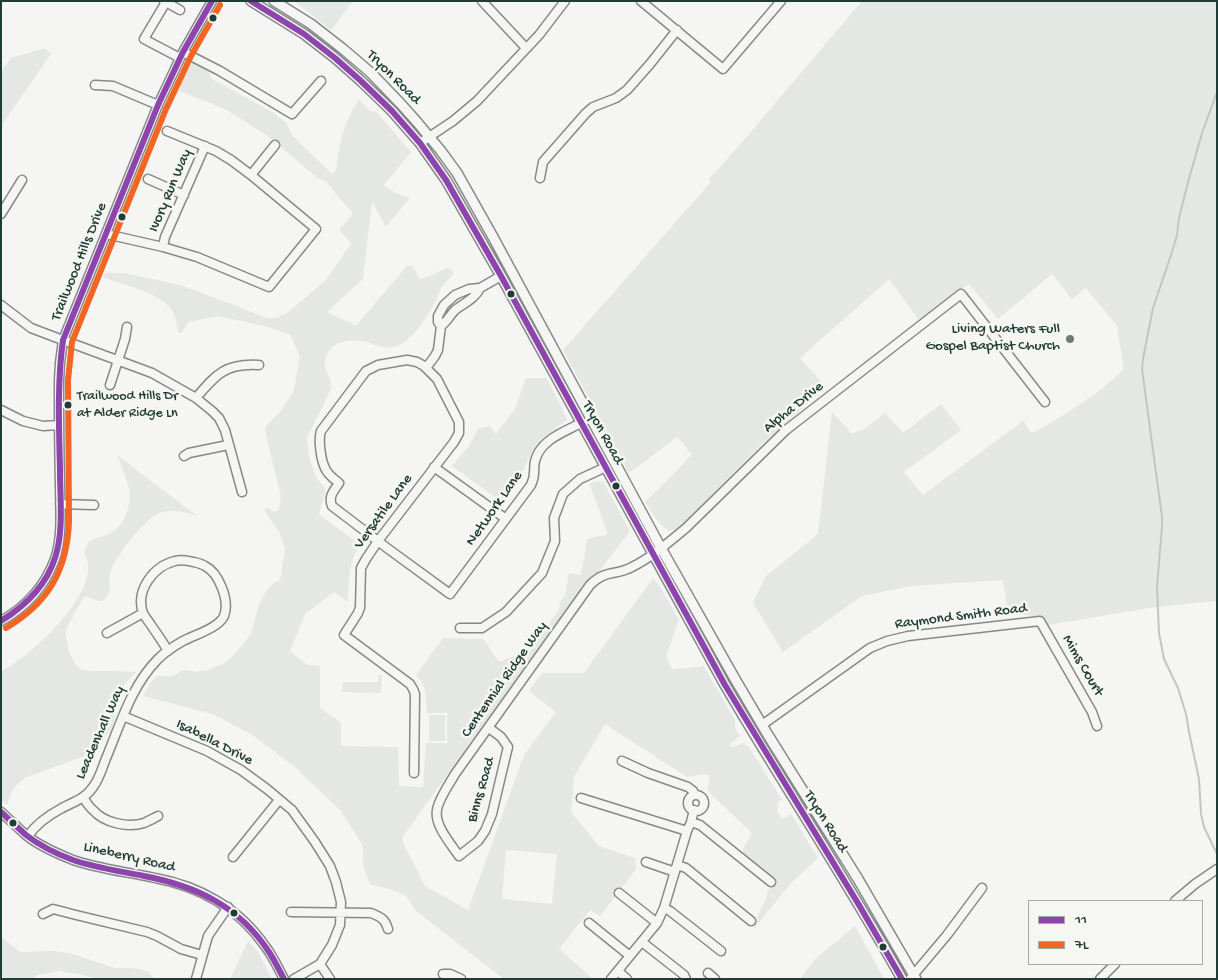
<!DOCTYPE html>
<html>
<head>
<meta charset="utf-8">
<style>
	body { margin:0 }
	#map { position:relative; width:1218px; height:980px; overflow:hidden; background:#f5f5f3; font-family:"Gochi Hand",sans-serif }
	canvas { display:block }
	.frame { position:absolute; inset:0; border:2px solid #1f3d34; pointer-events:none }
	.legend { position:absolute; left:1028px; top:900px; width:175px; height:65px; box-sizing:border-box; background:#f6f6f2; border:1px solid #a0aca6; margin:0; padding:6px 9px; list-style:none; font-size:15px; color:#1f3d34 }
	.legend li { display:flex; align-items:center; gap:10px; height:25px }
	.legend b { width:25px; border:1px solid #a0aca6 }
</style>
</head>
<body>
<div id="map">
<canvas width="1218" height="980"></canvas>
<div class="frame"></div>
<ul class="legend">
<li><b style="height:6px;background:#8e44ad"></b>11</li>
<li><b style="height:6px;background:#f26522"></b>7L</li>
</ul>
</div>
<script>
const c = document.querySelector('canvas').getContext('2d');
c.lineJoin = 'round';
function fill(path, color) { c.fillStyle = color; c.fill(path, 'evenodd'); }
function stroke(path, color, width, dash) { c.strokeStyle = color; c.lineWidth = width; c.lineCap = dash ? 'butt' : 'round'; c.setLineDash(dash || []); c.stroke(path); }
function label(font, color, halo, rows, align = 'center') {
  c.font = font + ' "Gochi Hand",sans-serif'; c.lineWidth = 5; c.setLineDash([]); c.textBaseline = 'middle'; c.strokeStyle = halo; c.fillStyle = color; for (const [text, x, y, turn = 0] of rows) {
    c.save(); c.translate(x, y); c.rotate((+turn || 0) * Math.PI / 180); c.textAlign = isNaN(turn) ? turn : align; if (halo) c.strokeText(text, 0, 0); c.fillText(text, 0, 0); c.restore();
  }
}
fill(new Path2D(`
	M855,926L884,979H800L815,959Z`), '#e5e7e4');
fill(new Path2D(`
	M294,1H353L331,30Z
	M862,1H1217V601L1155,607L1048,625L1043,618L1020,614L1007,605L1003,580L911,586L862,596L783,652L753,603L765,577L818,534L832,412L852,434L866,428L885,413L903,433L941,404L961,430L904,472L923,495L1023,421L1031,432H1034L1037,431C1067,412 1099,395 1124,369L1117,326L1086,288L1072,299L1052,274L998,319L969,284L919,320L889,279L800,358L826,387L760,446L677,529L669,531C658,525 652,512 645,502L667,481L692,454L677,437L629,473L563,350L711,182L709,179L739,146Z
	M45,48L51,54L1,126V71L11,58Z
	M192,63L207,69L212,79L274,113L286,123L292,135L331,173H333L336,170C339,146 344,120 359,100L370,111L376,112L411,152L384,185L395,193L410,198L386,227L372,201L363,279L327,312L356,326L407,266H412L420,279L425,278L447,268C451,268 453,270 453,275C449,279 445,282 442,287C439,292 437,299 434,304C427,318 414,337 399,345C387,351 377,345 366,342C349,338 329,342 325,360C323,371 333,378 331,389L307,438L309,456L313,469L318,480L325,488V494L319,514L360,545C348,564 349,580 348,602L334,592L305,614L290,651L307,665L320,666V708L341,723V746L398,747L399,786L423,787L426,743H447V713H427C426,699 427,685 416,675L443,638L483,639L499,662L520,654H524L530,651L559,610L560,602L565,596L569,573L581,575L587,540L596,536H604L607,534V531L589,483L603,481L630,531L522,672L403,836L402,841L425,886L468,910L524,755L556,712L529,691L542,673H584L653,578L660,587L679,620L666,656L672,669L701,667L703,665L735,720V728L740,736L729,744L732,748L743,743L749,747L782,800L778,802L777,810L782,819L791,814L818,858L791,883L754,929V923L767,897V892L775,881L743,854V849L752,833L707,790L710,776L705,774L687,777L605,724L574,777L571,812L599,846L635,858L636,869L600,916L590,910L559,949L592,978L591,979H504L416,911L406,896L390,889L371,885C368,878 363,869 363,861C362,855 364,850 362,844L341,811L296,768L251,734L212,714L143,696L151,682L157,676H172L184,670L197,672L208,670L223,664L235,654L251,634L259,604L267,590L274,583L280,581L285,549L279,532L265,511V508H267L274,512L277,511L279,508L281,497L265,430L268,424L282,410L294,390L300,357L292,338L289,334L264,326L218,316L189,322L181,333H178C177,325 176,317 172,310C161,293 124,285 105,278L103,277V275L107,273H123L152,279L179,285L194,290L267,318H276L288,312L306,297L325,281L351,244V242L339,230L352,215V212L326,182L316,177L268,136L227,110L180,91C178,82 185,69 192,63ZM506,850L557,854L552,904L502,899Z
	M526,378H546L558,400L567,420L540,440L535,446L517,483L503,503L452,466L469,446L478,429L490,426L496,434L515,409Z
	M117,455L197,516C185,512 172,509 159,513C145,518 114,558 110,573C108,584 113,594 102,601L95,600L87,596L84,597L76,610L65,632L69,652L76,665L80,669L90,671H111L136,672L123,686L116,696L115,704L116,713L111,730L98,747L88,755L24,778L12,790L7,805L1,800V672C30,656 92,600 88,564C88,560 85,557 84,554C89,535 94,541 109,534C124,528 133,503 129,488C126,477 121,466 117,455Z
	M378,675L382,676L381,693L342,692L343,682H378Z
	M429,715H445V741H429Z
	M1,937L20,952L54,951L73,954L115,968H131L139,969L149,972L154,979H97L79,974L59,971L38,975L31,979H7L1,976Z
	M248,941L258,952L272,979H230Z`), '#e4e7e3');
stroke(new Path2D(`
	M1217,92L1202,133L1187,186L1179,218L1177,235L1171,255L1153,308L1143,359L1142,369L1162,517V527L1157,587L1159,633L1164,659L1178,688L1186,714L1189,732L1199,779L1201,814L1204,827L1217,854`), '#c0c7c3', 2);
const minor = new Path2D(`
	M164,1L180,10
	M482,1L526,48
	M641,1L723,69L781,1
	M166,2L144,39L180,58
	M183,52L220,71L292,114L321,81
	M95,85L113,86L158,105
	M420,143L453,121L477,101L539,35L565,1
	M251,175L275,145
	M540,178L543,162L586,113L593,107L616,98L627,90L650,64L677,30
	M148,179L184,195
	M1,214L22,180
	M106,234L163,247L197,257L269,287L316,229L251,175L231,160L216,151L167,131
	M163,247L165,237L205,146
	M1,305L31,328L52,336L152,373L196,398L212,411L219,418L225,430L242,492
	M441,326C447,322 450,315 455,310C464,303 475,299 480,288
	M426,368L435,356L438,350L441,326L438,322V316L444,305L455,295L469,289L480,288L501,276
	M110,385L125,339L127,327
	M196,398C216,374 226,363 259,365
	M1,410L23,421L43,426L59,425
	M184,456L189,453L228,445
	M434,467L506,519
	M60,504L94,505
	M1,621C26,607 45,586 55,559C63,536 60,507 60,483C59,448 59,414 59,380L60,363L63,340L158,105L183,52L212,1
	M460,628H482L506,612L542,573L555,541L554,518L563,494L580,479L606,467
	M107,633L143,613
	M123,716L207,751L241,770L267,789L292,810L315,842L330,866L336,882L341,902L340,925L332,945L320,964L294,979
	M762,725L870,648L887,641L908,636L1040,621L1092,712L1097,726
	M489,728L501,737L508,747L506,755L492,814L485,831L478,841L459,856C451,844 434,825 437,810C438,800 450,783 455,774L590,585C606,569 616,576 632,567C652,557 669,542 686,528L786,430L961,294L1045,402
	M622,761L648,773L688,787L693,791L695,795
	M414,773L415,694L413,689L410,684L344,635L358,613L360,608L361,568L366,559L378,541L454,442L459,433V422L437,379L424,366L417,362L407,360L378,365L366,371L321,431C318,440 321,460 325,468C327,474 334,479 339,483C334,491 328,496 332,506L387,548L450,594L531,485C536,475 533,471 535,461C540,440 564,432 581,423
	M688 803a8 8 0 1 1 16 0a8 8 0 1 1-16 0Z
	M83,797C86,802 89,807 93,810C104,823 128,828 144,823C149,821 154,818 158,816
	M581,798L687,831
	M1,812C10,820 18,828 26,835C39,846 58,854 73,860C99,869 128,872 155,878C199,886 239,908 265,946C273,956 278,968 284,979
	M691,822L700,825L771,882
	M28,836C36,824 49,815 62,808C74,802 86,798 93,787C100,778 103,765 107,756C121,722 132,685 158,659C165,652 174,646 183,641C194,635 219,628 224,616C230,601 219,573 205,566C202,564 198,563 194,562C188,561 182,559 175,561C154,566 135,590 143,613C145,617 149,622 151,625C157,634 163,642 168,651
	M233,857L279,800
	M646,862L675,872
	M677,865L686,868L751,921
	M619,893L657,923
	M1175,901L1195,884L1217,869
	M664,908L670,911L721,951
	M291,912L371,913C381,917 385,919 388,929
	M43,914L53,909L76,915L147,932L157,936L181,949L202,955
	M589,923L630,956
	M642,942L684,975L686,979
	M320,964L330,979
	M618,971L627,979
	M708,973L715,979
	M443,974H450L461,979
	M196,979L208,936L228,907
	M611,979L657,923L664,908L687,831L691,822L694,810
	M910,979L947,935L982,888
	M1100,979L1115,964`);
const major = new Path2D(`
	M251,1L304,34L335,58L361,81L392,111L420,143L446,180L501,276L725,685C783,784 846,879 902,979
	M274,1L311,24L343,49L370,72L400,103L417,122L441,151L457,173L493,237L661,548L735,679L768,735L858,879L916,979`);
stroke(minor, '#858a88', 11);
stroke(major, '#858a88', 12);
stroke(minor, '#f5f5f3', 8);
stroke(major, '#f5f5f3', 9);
stroke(new Path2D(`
	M251,1L304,34L335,58L361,81L392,111L420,143L446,180L501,276L725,685L859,905L902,979
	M1,621C25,606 46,586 55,558C64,531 60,499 60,470C59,427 57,383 63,340L158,105L183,52L212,1
	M1,812C10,820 18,828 26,835C40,846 57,854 73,860C96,868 120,871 144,876C196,886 239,906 269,952C275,961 279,970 284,979`), '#8e44ad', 6);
stroke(new Path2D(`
	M6,628C48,603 67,571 69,522L68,380L72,342L166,109L191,56L220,5`), '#f26522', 6);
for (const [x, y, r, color] of [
	[213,18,4.5,"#1f3d34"],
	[122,217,4.5,"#1f3d34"],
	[511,294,4.5,"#1f3d34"],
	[1070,339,5,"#6a7d77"],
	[68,405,4.5,"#1f3d34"],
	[616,486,4.5,"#1f3d34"],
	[13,823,4.5,"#1f3d34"],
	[234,913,4.5,"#1f3d34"],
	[883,947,4.5,"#1f3d34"]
]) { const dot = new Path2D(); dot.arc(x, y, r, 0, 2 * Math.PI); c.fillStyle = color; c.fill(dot); stroke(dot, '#f6f6f2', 2); }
label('14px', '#1f3d34', '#f6f6f2', [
	["Trailwood Hills Dr",77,397],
	["at Alder Ridge Ln",77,414]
], 'left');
label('15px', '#1f3d34', '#f6f6f2', [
	["Tryon Road",393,78,45],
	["Ivory Run Way",171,191,-67],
	["Trailwood Hills Drive",80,262,-68],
	["Alpha Drive",794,408,-39],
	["Tryon Road",602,433,61],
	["Network Lane",495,509,-55],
	["Versatile Lane",384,512,-54],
	["Raymond Smith Road",961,617,-7],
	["Mims Court",1082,666,60],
	["Centennial Ridge Way",505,680,-55],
	["Leadenhall Way",101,733,-66],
	["Isabella Drive",214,743,27],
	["Binns Road",482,790,-74],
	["Tryon Road",825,822,58],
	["Lineberry Road",129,858,13]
]);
label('15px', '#1f3d34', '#f6f6f2', [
	["Living Waters Full",1060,330],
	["Gospel Baptist Church",1060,347]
], 'right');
</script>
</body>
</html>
